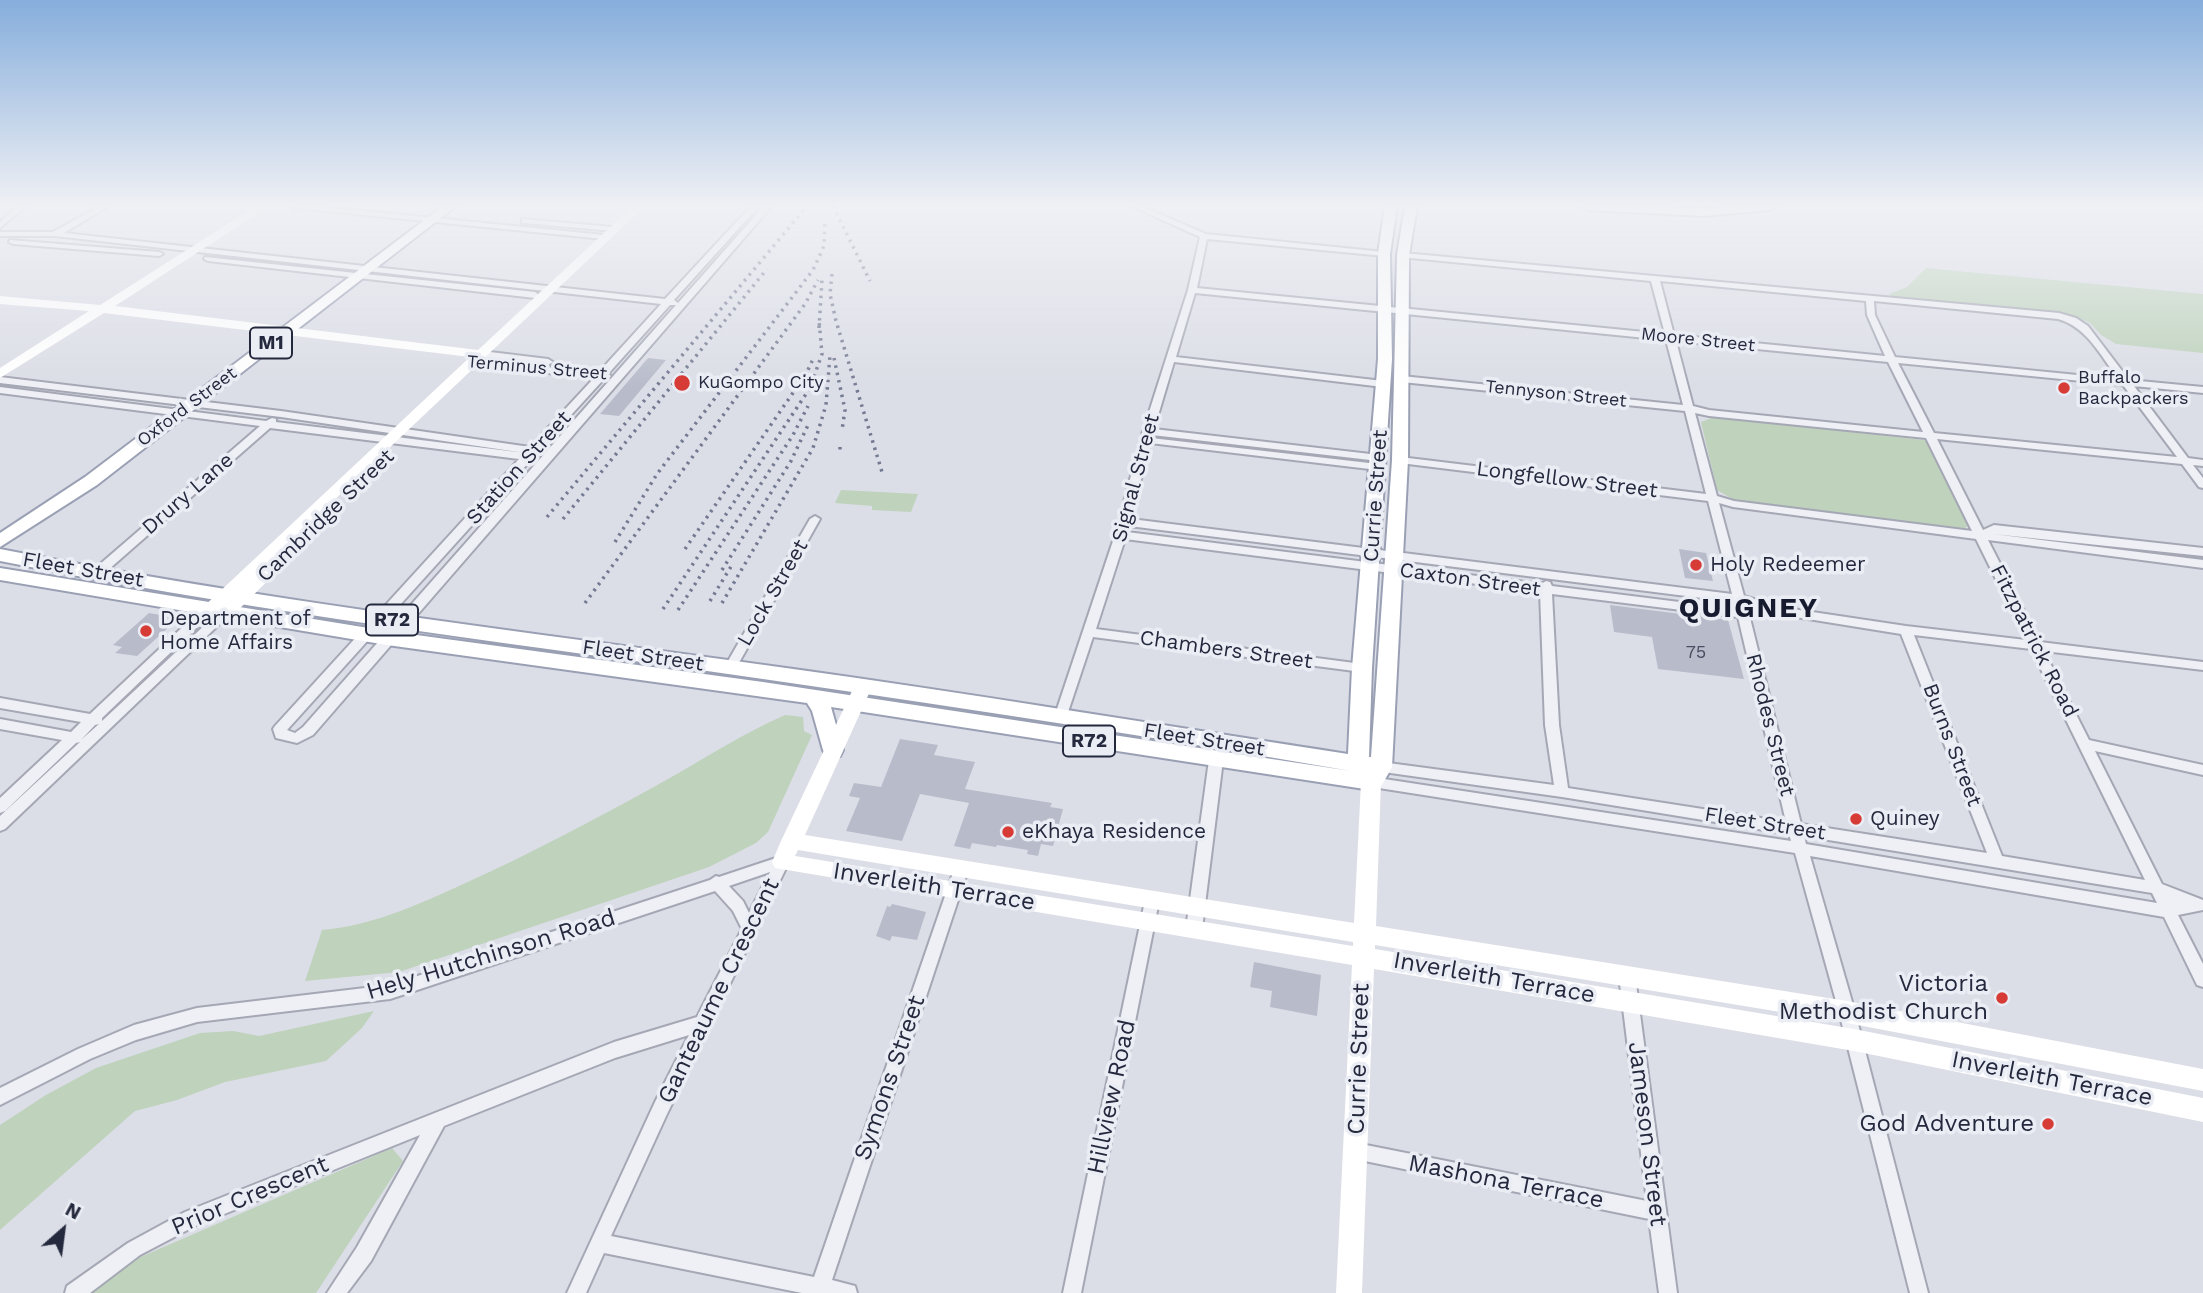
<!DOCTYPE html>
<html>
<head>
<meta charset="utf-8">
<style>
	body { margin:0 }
	#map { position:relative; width:2203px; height:1293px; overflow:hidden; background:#dcdee7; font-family:"Work Sans",sans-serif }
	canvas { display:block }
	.north { position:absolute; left:28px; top:1195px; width:70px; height:70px; -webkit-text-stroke:5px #ebedf5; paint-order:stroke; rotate:28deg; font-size:19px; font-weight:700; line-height:28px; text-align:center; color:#24293e }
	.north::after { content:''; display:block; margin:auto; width:24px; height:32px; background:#24293e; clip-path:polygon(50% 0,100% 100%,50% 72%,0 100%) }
</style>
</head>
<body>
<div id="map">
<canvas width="2203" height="1293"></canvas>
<div class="north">N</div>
</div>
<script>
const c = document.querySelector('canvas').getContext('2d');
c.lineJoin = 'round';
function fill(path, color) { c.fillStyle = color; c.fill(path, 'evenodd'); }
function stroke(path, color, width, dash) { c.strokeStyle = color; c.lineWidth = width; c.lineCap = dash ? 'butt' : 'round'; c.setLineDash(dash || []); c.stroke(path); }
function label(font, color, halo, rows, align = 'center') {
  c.font = font + ' "Work Sans",sans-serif'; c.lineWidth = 7; c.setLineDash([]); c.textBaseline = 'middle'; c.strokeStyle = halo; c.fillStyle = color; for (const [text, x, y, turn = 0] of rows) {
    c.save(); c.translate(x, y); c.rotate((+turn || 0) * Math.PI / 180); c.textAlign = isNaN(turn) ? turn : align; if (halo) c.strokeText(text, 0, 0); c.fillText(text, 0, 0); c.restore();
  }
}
fill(new Path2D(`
	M1926,268L2203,294V353L2116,344L2101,335L2090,323L2072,315L1892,297L1889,294L1907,287Z
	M1714,417L1924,440L1932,447L1968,526L1963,529L1739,503L1717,490L1701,422Z
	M841,490L918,494L911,512L872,510V506L835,503Z
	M785,715L803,717L804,731L812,735L768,832L756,843L709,867L399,972L305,981L322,930C370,926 415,906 459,886C530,854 600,817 668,779C707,757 744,733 785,715Z
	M374,1011L362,1028L326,1061L225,1082L177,1100L135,1111L0,1230V1125L46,1095L96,1068L200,1033L233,1031L259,1036Z
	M392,1148L403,1161L316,1293H87L129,1262Z`), '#bed2bc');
fill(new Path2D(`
	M648,358L666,360L619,416L600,414Z
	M1679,549L1706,553L1713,581L1685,578Z
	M1610,605L1728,620L1744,679L1658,669L1652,637L1614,632Z
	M149,613L179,618L137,656L115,653L122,647L113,645Z
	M900,739L938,745L934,755L975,762L965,789L1052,803L1050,807L1063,809L1053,846L1041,844L1038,856L1027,854L1028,850L997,845L996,847L972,843L970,849L954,846L969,803L920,794L902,841L846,831L860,798L849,796L854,783L881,787Z
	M892,904L926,912L917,940L892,936L890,941L876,936L887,906L890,907Z
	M1254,962L1321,975L1317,1016L1270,1007L1272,991L1250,987Z`), '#b8bcca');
const street = new Path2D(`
	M18,206H26L0,228V222Z
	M100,206H109L64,233L665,299L751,206H759L674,300L678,303L764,206H772L313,735L297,743L276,738L273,729L275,726L519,459L270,428L100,577L96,578L90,574L92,571L260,426L0,393V387L266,421L272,418L276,419V422L525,453L281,417L0,383V377L281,411L530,447L594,378L474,365L471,364V360L599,372L661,304L55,236H0V232H53ZM670,305H676L303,727L295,733L287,730L530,461L537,460L538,458L535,454H545V450L540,449L604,379L609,378L611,376L608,374Z
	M291,206H314L604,235L608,237L604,239L295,208Z
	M1131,206H1141L1206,234L1384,252L1388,254L1384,256L1207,239L1197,288L1665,334L1651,281L1400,257V253H1403L2059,313L2076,318L2088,326L2129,380L2203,387V393L2134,386L2188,458L2203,460V466L2193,465L2203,478V488L2199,487L2182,464L1937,439L1983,530L1994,525L2203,548V556L1993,534L2203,560V568L1988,540L2040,642L2203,662V670L2044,651L2089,740L2203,765V775L2095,751L2162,884L2203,900V910L2178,915L2203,964V987L2197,985L2164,917L1810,856L1855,1012L1928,1293H1910L1839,1012L1795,853L1366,786L1364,782L1366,778L1371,777L1791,841L1789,834L1562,797L1376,771L1374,767L1376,763L1381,762L1554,785L1545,725L1540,592L1125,539L1096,629L1362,664L1368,668L1362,672L1093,637L1065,721H1055L1054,718L1115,535L1143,431L1188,290L1200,237ZM1660,281L1866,301L1867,315L1885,356L1674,335ZM1195,293L1666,340L1683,405L1402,376L1397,379L1402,382L1685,411L1706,494L1400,457L1395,460L1400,463L1708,501L1732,594L1131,519L1150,443L1378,470L1383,467L1378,464L1151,438L1152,435L1379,461L1384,458L1379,455L1154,429L1174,362L1383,387L1388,384L1383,381L1176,357ZM1874,301L2058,319C2087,327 2101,356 2118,379L1895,357L1875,315ZM1676,341L1888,362L1923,432L1709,410L1693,406ZM1898,363L2123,385L2177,457L1934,433ZM1695,413L1709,416L1926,438L1972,531L1734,501L1717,496ZM1719,503L1733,507L1976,539L2026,640L1906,626L1779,607L1744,596ZM1129,526L1734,602L1735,609L1552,586L1550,582L1546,581L1541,584L1127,532ZM1552,594L1738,617L1786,822L1568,788L1559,725ZM1746,605L1758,609L1748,610ZM1777,614L1901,634L1987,853L1801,824L1750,618ZM1914,635L2031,649L2145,880L2002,856ZM1804,836L2152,893L2157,903L1806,844Z
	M522,219L613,227L617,229L613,231L525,223H522Z
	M10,240L159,252L163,254L159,256L13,244L9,242Z
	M205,257L535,292L539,295L535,298L208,261L204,259Z
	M482,351L548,359L553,362L548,365L479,356L477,354Z
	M815,516L820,519L736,668L734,671H726L724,668L810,519Z
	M208,606L214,610L212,613L102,718V721L221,610H229L231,613L5,829L0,831V816L80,742L76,743L5,811L0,813V798L62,740L0,729V719L71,732L81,722L0,708V698L90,714L204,607ZM99,724L81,740L95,725Z
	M1216,755L1221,756L1223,760L1202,929L1199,934L1194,936L1189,934L1186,929L1209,760L1211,756Z
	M782,856L787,858L789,862L667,1114L611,1236L814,1277L954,870L956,866L961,864L966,866L968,870L832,1280L855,1286L857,1293H802L604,1253L586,1293H567L655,1102L689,1035L615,1058L444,1126L371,1261L347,1293H327L357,1247L420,1135L197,1225L140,1255L90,1293H65L67,1286L128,1243L185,1212L614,1042L697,1017L742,929L733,911L715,891L390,999L197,1022L136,1040L90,1059L0,1105V1088L78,1049L134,1025L197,1008L390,985L710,880L716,876L719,877ZM770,872L749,913L743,901L729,886Z
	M1152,895L1157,897L1159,901L1081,1293H1063L1145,901L1147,897Z
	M1627,969L1633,971L1635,976L1677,1293H1659L1649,1219L1350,1158L1347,1152L1350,1146L1356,1143L1647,1201L1619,976L1621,971Z`);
const primary = new Path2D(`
	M443,206H456L97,485L0,547V533L85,477Z
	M1385,206H1397L1390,254L1392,359L1372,668L1369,757H1371L1392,460L1397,255L1405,206H1417L1409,255L1408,460L1392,767L1382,785L1371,790L831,707L843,750L840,756L833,758L826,756L823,750L812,711L807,703L387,645L0,580V568L387,631L763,682L1351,771C1128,732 903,699 679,667C452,636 225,606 0,561V549C258,600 519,631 779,667C969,693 1158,725 1348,754L1352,668L1378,359V254Z
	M1581,206L1704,208L1776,206L1770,210L1704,216L1587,210Z`);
stroke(street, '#a5a8b4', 4);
stroke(primary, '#9aa0b4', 4);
fill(street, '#eef0f5');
fill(new Path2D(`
	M256,206H269L115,306L478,350L633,206H645L293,539H304L306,543L231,617H219L218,610L208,616L200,610L470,357L104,313L0,378V368L89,311L0,304V296L100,305Z
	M862,682L868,684L871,689L805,835L1354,923L1361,782L1364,777L1371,774L1378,777L1381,782L1376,926L1847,1001L2203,1069V1091L1847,1023L1375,945V949L1854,1029L2203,1098V1122L1854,1051L1374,969L1362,1293H1336L1352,965L775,868L772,862L781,841L853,689L856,684ZM798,850L1353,942V946L795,856Z`), '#fff');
fill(primary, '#fff');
stroke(new Path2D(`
	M833,206L870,281
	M832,274L830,294L836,321L882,472
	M819,328L822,280
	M834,358L845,410L842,430
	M840,447V450
	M547,517L807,206
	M563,519L767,269
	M615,542L657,474L813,270L824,246L825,222
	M685,549L806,374L813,359
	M722,570L791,461L809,423
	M710,601L732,565
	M585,603L805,304L818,280
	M722,603L813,448L826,405L830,355
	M663,609L810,388L822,354L819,320
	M678,610L793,435L808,406`), '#747a92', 3.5, [2.5, 5]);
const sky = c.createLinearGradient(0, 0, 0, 387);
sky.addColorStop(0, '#86aedc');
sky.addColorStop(0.53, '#eff0f4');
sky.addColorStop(1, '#eff0f400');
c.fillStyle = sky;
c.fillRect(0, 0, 2203, 387);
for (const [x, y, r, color] of [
	[682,383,9,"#d73b36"],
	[2064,388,7,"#d73b36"],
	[1696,565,7,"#d73b36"],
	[146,631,7,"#d73b36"],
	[1856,819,7,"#d73b36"],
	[1008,832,7,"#d73b36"],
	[2002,998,7,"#d73b36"],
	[2048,1124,7,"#d73b36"]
]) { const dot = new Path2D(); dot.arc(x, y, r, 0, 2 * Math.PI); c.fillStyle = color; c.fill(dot); stroke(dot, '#ebedf5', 2.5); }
label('18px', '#24293e', '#ebedf5', [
	["Moore Street",1698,340,6],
	["Terminus Street",537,368,5],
	["Tennyson Street",1556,394,6],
	["Oxford Street",187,407,-37]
]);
label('18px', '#24293e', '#ebedf5', [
	["Buffalo",2078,378],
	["Backpackers",2078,399],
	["KuGompo City",698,383]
], 'left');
label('18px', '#494e61', null, [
	["75",1696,653]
]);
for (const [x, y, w] of [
	[271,343,42],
	[392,620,52],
	[1089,741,52]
]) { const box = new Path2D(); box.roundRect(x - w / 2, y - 15.5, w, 31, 5); c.fillStyle = '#ebedf5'; c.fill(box); stroke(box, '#24293e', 2); }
label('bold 19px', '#24293e', null, [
	["M1",271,343],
	["R72",392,620],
	["R72",1089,741]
]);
label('21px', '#24293e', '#ebedf5', [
	["Station Street",519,468,-48],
	["Signal Street",1136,478,-75],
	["Longfellow Street",1567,480,7],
	["Drury Lane",188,494,-41],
	["Currie Street",1376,496,-86],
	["Cambridge Street",326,516,-44],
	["Fleet Street",83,570,10],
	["Caxton Street",1470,580,8],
	["Lock Street",773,593,-60],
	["Fitzpatrick Road",2034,641,63],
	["Chambers Street",1226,650,8],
	["Fleet Street",643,656,8],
	["Rhodes Street",1770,725,76],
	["Fleet Street",1204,740,9],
	["Burns Street",1952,745,69],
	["Fleet Street",1765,824,9]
]);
label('21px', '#24293e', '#ebedf5', [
	["Holy Redeemer",1710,565],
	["Department of",160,619],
	["Home Affairs",160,643],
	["Quiney",1870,819],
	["eKhaya Residence",1022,832]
], 'left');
label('24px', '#24293e', '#ebedf5', [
	["Inverleith Terrace",934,887,9],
	["Hely Hutchinson Road",491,955,-17],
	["Inverleith Terrace",1494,978,10],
	["Ganteaume Crescent",719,991,-64],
	["Currie Street",1359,1059,-88],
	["Symons Street",890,1078,-71],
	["Inverleith Terrace",2052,1079,11],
	["Hillview Road",1112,1097,-78],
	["Jameson Street",1647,1134,83],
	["Mashona Terrace",1506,1182,11],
	["Prior Crescent",250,1196,-23]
]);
label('24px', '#24293e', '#ebedf5', [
	["Victoria",1988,984],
	["Methodist Church",1988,1012],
	["God Adventure",2034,1124]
], 'right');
c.letterSpacing = '2px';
label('bold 28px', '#171b2f', '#ebedf5', [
	["QUIGNEY",1749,609]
]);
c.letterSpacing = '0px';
</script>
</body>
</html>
